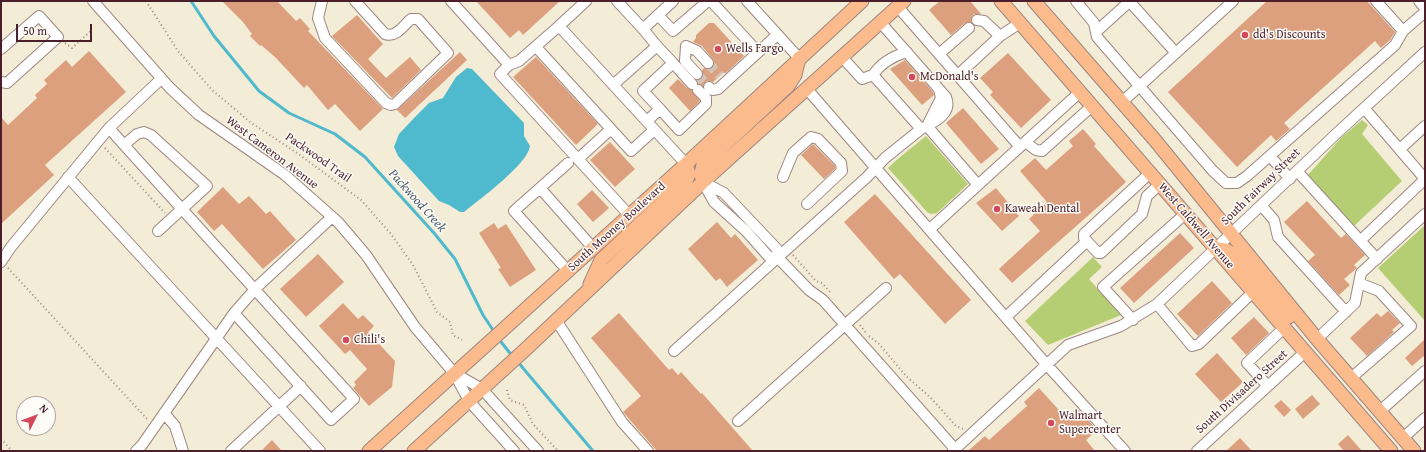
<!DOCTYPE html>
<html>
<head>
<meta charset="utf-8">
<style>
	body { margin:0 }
	#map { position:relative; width:1426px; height:452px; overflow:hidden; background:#f3ecd7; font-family:"Gentium Book Plus",serif }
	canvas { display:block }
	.frame { position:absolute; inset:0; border:2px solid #4a1f2b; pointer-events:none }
	.north { position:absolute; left:16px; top:396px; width:40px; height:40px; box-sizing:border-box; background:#fdfcf7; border:1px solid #b5a4a5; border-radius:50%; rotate:48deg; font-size:11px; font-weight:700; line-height:16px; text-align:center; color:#4a1f2b }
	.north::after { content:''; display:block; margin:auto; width:14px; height:18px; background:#d1495b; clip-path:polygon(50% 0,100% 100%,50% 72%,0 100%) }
	.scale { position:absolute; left:16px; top:24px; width:76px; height:18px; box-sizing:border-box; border:2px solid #4a1f2b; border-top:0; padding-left:5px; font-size:12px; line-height:14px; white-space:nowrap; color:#4a1f2b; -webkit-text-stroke:3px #fdfcf7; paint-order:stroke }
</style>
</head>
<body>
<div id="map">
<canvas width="1426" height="452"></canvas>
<div class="frame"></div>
<div class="north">N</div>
<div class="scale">50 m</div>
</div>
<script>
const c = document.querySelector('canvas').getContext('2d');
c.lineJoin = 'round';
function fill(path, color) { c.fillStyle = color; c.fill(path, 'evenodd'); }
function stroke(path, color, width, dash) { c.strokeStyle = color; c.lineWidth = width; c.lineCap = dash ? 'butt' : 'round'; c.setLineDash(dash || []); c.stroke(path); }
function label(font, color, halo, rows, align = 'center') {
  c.font = font + ' "Gentium Book Plus",serif'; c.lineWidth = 3; c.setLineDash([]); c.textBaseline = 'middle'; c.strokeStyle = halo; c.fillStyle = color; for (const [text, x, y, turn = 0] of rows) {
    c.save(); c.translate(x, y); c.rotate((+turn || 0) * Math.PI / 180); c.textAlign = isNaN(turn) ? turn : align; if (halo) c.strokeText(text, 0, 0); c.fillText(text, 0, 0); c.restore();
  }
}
fill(new Path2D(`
	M1362,120L1368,125L1362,134L1402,181L1354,226L1307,176L1341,138Z
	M926,136L968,184L937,213L931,214L927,212L888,168C900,156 913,147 926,136Z
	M1425,225V321L1378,268Z
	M1093,257L1102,267L1089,279L1121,315L1048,345L1025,321Z`), '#b6ce73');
fill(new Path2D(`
	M467,68L472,69L524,123V136L530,146C528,164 480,199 464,212H460L449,205L439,201L398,156L394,147L399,134L416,116L429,103L443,98L456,77Z`), '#4fb9cd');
stroke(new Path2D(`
	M191,1L214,36L259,91L289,113L335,134L365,157L434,233L455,259L483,315L495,333
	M498,338L513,357
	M517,361L593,451`), '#4fb9cd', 3);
fill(new Path2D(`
	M222,1H277L296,21L300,18L310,29L308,31L383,109L360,131L335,104L328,110L307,85L304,88L275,57L261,45L260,46L250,36L252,34L243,22Z
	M476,1H560L523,35L519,30L510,38Z
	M940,1H970L981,14H974L972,16L971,22L965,23L951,35L929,10Z
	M1267,1H1367L1395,32L1390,40L1381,48L1375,41L1284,123L1290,129L1276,141L1271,135L1237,167L1168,92Z
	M357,15L383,44L368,59L386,78L410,57L421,70L392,98L332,36Z
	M709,23H714L744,56L726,73H723L713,82L707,81L703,86L698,84L697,80L703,76L702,70L704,68H712L714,61L702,46L693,42L696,38V35Z
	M89,51L126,92L45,165L54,175L1,224V117L8,125L37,98L35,95L47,84L44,80L66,60L72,67Z
	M460,52L467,60L405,118L397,110Z
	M1008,53L1051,100L1021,128L990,95L993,92L980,78Z
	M536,57L598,124L576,145L513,77Z
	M905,60L933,92L934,95L922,105L890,69Z
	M678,79L687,88L692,90L700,101L690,111L669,88Z
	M963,108L999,149L981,164L946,123Z
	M1083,129L1096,144L1094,146L1126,182L1012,283L999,269L1040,231L1029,219L1047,202L1020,171L1035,158L1046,170L1073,146L1069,141Z
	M610,142L635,169L615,187L590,160Z
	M813,144L835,166V169L824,179L801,155Z
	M223,187L239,204L249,196L266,214L270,211L296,240L263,269L222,224L214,231L197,212Z
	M996,188L1019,216L1002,231L976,203Z
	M592,190L609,208L593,222L577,204Z
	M875,194L971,300L945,324L900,274L894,279L844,222Z
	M1307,201L1341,238L1346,234L1365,255L1354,265L1357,268L1344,279L1350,285L1339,295L1308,261L1315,255L1284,222Z
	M717,222L731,238L735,234L758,260L727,287L720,278L716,281L688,249Z
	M494,223L498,229L506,224L536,270L510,287L498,269L501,268L479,233Z
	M1180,233L1194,248L1134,303L1120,288Z
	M318,254L344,282L306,317L280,289Z
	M1212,281L1232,303L1198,336L1177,314Z
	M343,303L358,319L363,315L374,326L368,332L395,361L392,387L369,406L353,388L356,385L354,382L367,369L350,350L345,354L319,326Z
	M1388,311L1400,323L1392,330L1394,332L1367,356L1350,338L1377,313L1381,317Z
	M619,313L669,370L672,368L678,375L681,372L701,394L702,393L753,451H657L623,412L641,396L591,338Z
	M1254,317L1269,333L1246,355L1231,338Z
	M1425,339V355L1412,366L1405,358Z
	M1217,353L1243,382L1221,402L1195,374Z
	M1039,388L1066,418L1077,408L1097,430L1086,440L1095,451H968L985,436L989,440L1027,406L1024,402Z
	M1312,395L1320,404L1303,419L1295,409Z
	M1281,400L1291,410L1284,417L1274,406Z
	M1348,435L1362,451H1344L1338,444Z
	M1240,438L1252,451H1226Z
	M272,440L282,451H261Z`), '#dca07e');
stroke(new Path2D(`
	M708,63L720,76
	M697,74L709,87`), '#d1c3b5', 10, [10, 5]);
const minor = new Path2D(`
	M93,1L170,88L199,115L285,175L338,222L366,255L415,327L454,373L469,401L514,451
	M322,1L318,18L325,38L386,103L391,105L395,104L448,53L418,19H411C403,26 396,38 385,34L355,1
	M451,1L509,65
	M586,1L559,26L686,164
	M617,1L643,29
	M673,1L658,15L673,31L708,1
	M711,1L758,52
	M747,1L799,58
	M1076,1L1094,23L1097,37L1213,171L1226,183H1237L1247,176L1395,45L1403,31L1425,12
	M1129,1L1176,53
	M1376,1L1403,31
	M1419,1L1425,8
	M898,7L1020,147
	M977,20L984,21L1000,36
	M881,23L946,97C952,112 938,120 927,126
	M559,26L519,61L509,65L500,74L630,216
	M1097,31L1130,1
	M686,46L685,61L697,74
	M686,46L697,51L708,63
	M536,47L611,129
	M1,49L39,16L58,37L7,83L1,82
	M939,54L969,28
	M842,57L862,79L873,75L921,129
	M673,63L692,84
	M873,75C881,63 893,56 907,52
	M958,75L1000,36L1020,23
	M613,85L657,46L643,29L658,15
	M709,87L712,90L718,89L777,35
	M807,89L1047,365L1125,451
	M1122,102L1233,1
	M1364,108L1425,179
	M660,109L679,130L706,104V98L698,90
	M647,121L660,109L643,91L673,63L657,46
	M927,126L941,98L939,89
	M109,128L124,145L137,134L144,132L151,135L207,186L158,231
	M1025,142L1036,150L1042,151L1092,106
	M124,145L354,399L331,420L234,313
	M1400,149L1425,126
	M1270,156L1290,179
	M578,159L611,129L631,151L654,130
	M1297,171L1377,259
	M1150,173L1084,234V238L1098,253H1101L1142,214L1147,196L1160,184
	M68,177L320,451
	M783,177L793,153L811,137L818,139L841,163L842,171L807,204
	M703,182L724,193L777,249L778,258L785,265L809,290L823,300L955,449
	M703,182L714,202L746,231L769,257L778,258
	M978,185L1080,92
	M540,188L568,163
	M1261,205L1274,220L1278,237L1346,312
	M1361,240L1425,179
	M1,262L11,247L109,128L161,79
	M568,271L514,211L540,188L593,248
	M1157,304L1192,346L1199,344L1253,292
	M1007,316L1087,241
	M556,320L622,422L648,451
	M1133,320L1103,287L1185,214
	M1317,339L1355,303L1361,273L1425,214
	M674,351L867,177L885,158L921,129L927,126L978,185L930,229
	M454,373L482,389L538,451
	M1351,378L1411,326L1379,291L1359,283
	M1268,386L1247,363L1284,328
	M1380,411L1425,371
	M164,413L175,426L183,451
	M738,421L886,288
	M1403,438L1425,418
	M136,451L142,445L234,313L257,287L332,217
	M231,451L301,386
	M953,451L1068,345L1121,326L1157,304L1336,134L1425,52
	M1197,451L1305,352`);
const major = new Path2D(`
	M1001,1L1391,451
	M1034,1L1154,139L1317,339L1414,451
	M703,182L701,174L703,165L788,86L795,75L799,58
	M1216,249L1226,250L1235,256L1289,317
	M590,284L601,260L686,181L689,174L686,164
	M369,451L686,164L862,1
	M414,451L527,348L703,182L904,1`);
stroke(minor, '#9e8681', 12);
stroke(major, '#9e8681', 15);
stroke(new Path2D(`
	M146,1L178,51L212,90L250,122L297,153L361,200L391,234L413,265L437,312L450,322L453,335L462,340
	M65,43L72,48L92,30
	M105,148L165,213
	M793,255L816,281L822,283L830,292
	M8,268L148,420
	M860,325L866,333
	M869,336L879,344L907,377L931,398L956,426L963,429
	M507,390L510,400L524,405L533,424L558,451
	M1,439L12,451`), '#9e8681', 2, [1, 3]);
stroke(minor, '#fff', 10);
stroke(major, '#fbbb8d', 13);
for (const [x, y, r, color] of [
	[1245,35,4,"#d1495b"],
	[718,49,4,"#d1495b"],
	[912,77,4,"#d1495b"],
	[997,209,4,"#d1495b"],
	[346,340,4,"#d1495b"],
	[1051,423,4,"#d1495b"]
]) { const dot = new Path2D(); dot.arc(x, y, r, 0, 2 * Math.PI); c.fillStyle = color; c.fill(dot); stroke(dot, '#fdfcf7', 1.5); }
label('12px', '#4a1f2b', '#fdfcf7', [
	["dd's Discounts",1253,35],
	["Wells Fargo",726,49],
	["McDonald's",920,77],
	["Kaweah Dental",1005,209],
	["Chili's",354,340],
	["Walmart",1059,416],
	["Supercenter",1059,430]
], 'left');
label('12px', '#4a1f2b', '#fdfcf7', [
	["West Cameron Avenue",272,153,37],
	["Packwood Trail",318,158,35],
	["South Fairway Street",1261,187,-44],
	["West Caldwell Avenue",1196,226,49],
	["South Mooney Boulevard",617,227,-42],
	["South Divisadero Street",1242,392,-42]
]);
label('italic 13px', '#4c5d6c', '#fdfcf7', [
	["Packwood Creek",417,201,48]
]);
</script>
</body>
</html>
